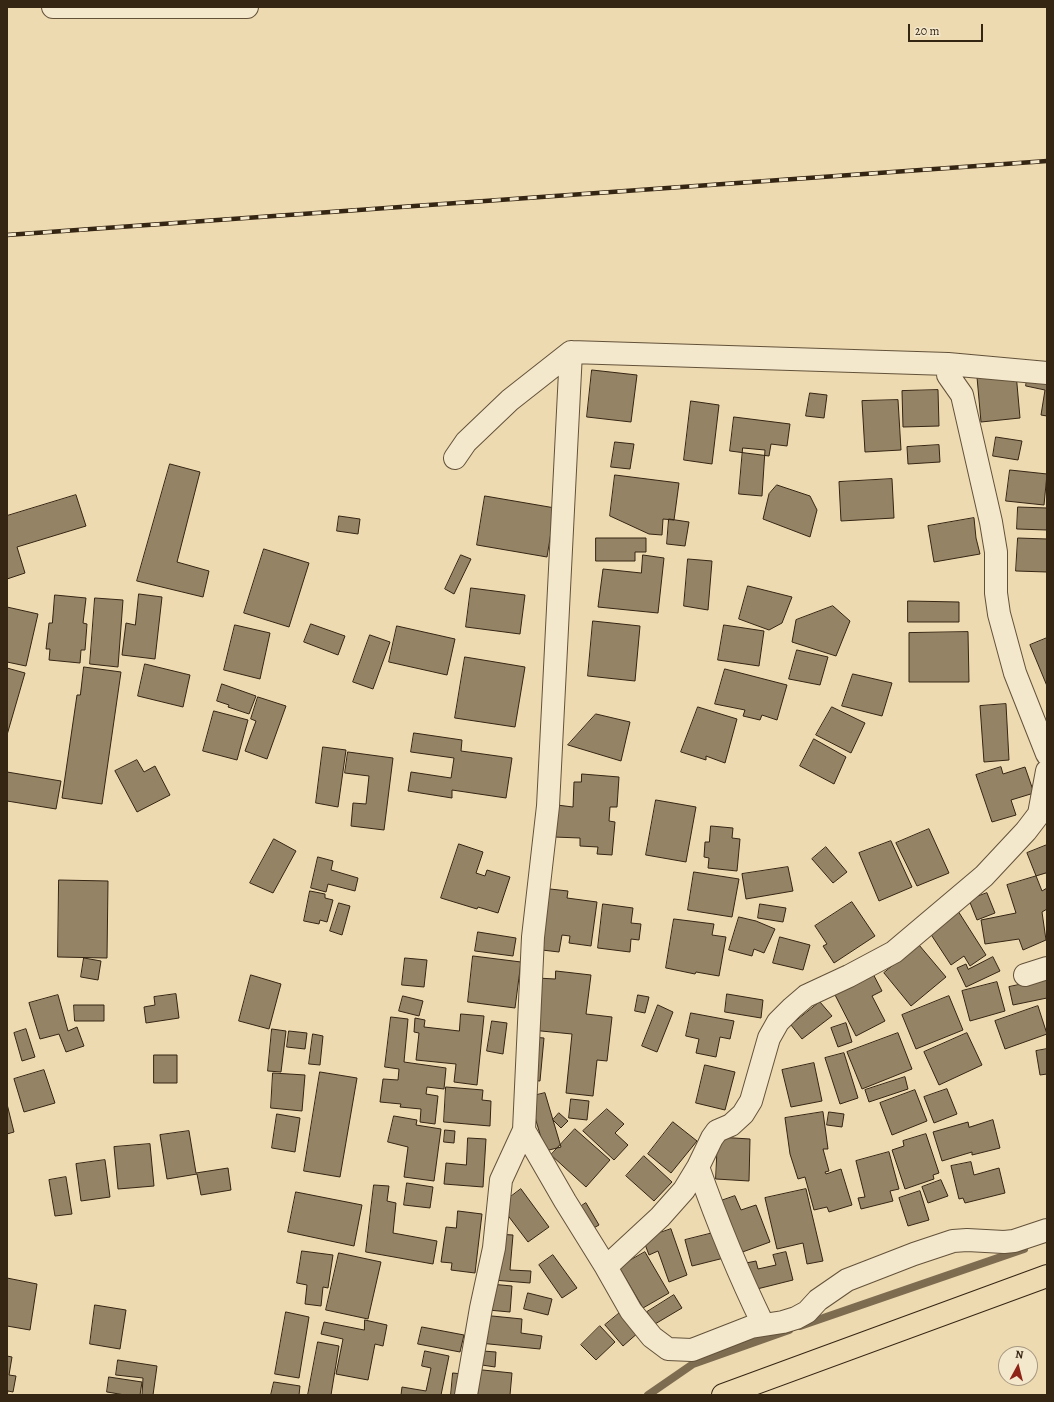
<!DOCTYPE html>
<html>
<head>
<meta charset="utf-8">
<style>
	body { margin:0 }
	#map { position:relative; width:1054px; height:1402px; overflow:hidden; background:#eddab0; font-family:Alegreya,serif }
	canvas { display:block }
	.frame { position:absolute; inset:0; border:8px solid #352513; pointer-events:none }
	.north { position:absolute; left:998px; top:1346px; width:40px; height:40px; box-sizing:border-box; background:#f3e7cc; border:1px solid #a79982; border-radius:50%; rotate:7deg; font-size:11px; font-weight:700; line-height:16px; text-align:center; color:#352513 }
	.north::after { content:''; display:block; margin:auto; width:14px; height:18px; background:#8f2418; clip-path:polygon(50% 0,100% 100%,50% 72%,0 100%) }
	.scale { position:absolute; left:908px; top:24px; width:75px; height:18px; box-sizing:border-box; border:2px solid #352513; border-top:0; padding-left:5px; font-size:12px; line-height:14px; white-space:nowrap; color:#352513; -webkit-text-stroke:3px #f3e7cc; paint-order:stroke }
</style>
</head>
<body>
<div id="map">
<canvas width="1054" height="1402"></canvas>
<div class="frame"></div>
<div class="north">N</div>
<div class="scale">20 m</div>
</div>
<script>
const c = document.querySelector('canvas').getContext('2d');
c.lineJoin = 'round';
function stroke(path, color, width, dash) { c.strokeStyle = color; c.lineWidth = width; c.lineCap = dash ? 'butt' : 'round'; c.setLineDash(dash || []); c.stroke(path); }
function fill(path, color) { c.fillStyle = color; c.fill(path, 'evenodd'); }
stroke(new Path2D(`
	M800,1326L1024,1249
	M648,1395L693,1364L789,1330`), '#7e6c51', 8);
const building = new Path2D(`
	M592,370L637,375L631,422L587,417Z
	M1016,373L1020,418L981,422L977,377Z
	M1028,374L1047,377V416L1041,415L1045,390L1026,386Z
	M938,390L939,426L903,427L902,391Z
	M810,393L827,395L824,418L806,416Z
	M898,400L901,450L865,452L862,401Z
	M691,401L719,405L712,464L684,460Z
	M734,417L790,424L787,446L771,444L769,456L730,451Z
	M996,437L1022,441L1018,460L993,456Z
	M615,442L634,444L630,469L611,467Z
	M939,445L940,462L908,464L907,447Z
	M743,448L765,450L762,496L739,494Z
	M170,464L200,472L177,562L209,571L203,597L137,581Z
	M1010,470L1047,474L1044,505L1006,501Z
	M615,475L679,483L674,520L663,519L662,535L649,534L610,516Z
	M892,479L894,518L841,521L839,482Z
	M777,485L810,496L817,510L810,537L763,519L769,494Z
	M76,495L86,526L17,547L25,573L7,579V516Z
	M485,496L555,508L547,557L477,545Z
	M1018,507L1047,508V530L1017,529Z
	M339,516L360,519L358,534L337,531Z
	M974,518L976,538L980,554L934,562L928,526Z
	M669,519L689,522L685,546L667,544Z
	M596,538H646V552H635V561H596Z
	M1018,538L1047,539V572L1016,571Z
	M264,549L309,563L289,627L244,613Z
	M461,555L471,559L454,594L445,589Z
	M643,555L664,558L658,613L598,607L603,569L641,573Z
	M688,559L712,561L708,610L684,606Z
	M748,586L792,597L782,623L769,630L739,619Z
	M471,588L525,595L520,634L466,627Z
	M139,594L162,597L155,659L122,655L126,623L135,625Z
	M55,595L86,598L83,623L87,624L85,650H81L80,663L49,660L50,649H46L49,623H52Z
	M95,598L123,600L118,667L90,664Z
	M908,601L959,602V622H908Z
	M833,606L850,621L836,656L792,642L796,620Z
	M7,607L38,614L26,666L7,662Z
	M593,621L640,626L635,681L588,676Z
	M311,624L345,636L338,655L304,642Z
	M235,625L270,633L260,679L224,670Z
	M724,625L764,631L759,666L718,660Z
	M397,626L455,639L447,675L389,662Z
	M968,632L969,682H909V633Z
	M370,635L390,642L373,689L353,682Z
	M1047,638V686L1030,645Z
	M797,650L828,657L820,685L789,679Z
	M465,657L525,667L515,727L455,718Z
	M145,664L190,675L183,707L138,696Z
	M84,667L121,672L102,804L62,798L77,695H80Z
	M7,668L25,673L7,735Z
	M725,669L787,685L777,720L762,715L760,720L743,716L745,710L715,704Z
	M853,674L892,683L882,716L842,706Z
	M222,684L256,696L249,714L228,707L229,705L217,701Z
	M258,697L286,706L267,759L245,751L256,721L251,719Z
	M1006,704L1009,760L984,762L980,706Z
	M698,707L737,719L725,763L706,756V760L681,752Z
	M832,707L865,723L851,753L816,735Z
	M214,711L248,720L237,760L203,751Z
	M596,714L630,722L621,761L568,745Z
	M414,733L462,740L461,751L512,758L506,798L452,790V798L408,791L411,772L451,778L454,758L411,752Z
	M814,739L846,757L834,784L800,766Z
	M323,747L346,750L338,807L316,803Z
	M348,752L393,758L384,830L351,826L353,803L366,804L369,776L345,773Z
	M137,760L144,772L155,766L170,795L137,812L115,771Z
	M1001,767L1003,774L1025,767L1034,793L1011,800L1016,815L992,822L976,775Z
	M7,772L61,781L56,809L7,801Z
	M582,774L619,777L617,807H610L609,821L615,822L612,855L597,854L598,847L580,846V838L554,837L557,805L573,807L574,782H581Z
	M656,800L696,807L686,862L646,855Z
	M711,826L733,828L732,838L740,839L737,871L708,868L709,858L704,857L705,842H709Z
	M929,829L949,873L917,886L896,843Z
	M274,839L296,851L273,893L250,883Z
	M891,841L912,887L879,901L859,853Z
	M459,844L483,852L476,873L485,876L487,870L510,877L498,913L478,907L477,909L441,898Z
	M1047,845V888L1042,891L1027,853Z
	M826,847L847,872L833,883L812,859Z
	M318,857L333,861L331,870L358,878L355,891L328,884L326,892L311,888Z
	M788,867L793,891L746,899L742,874Z
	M694,872L739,879L732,917L688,910Z
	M1047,873V909L1042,912L1046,940L1023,950L1019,939L985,944L981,920L1016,913L1007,885Z
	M59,880L108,881L107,958L58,957Z
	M550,889L568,891L567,898L597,902L591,946L569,943L570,936L562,935L559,952L542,950Z
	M310,891L325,894V898L333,900L327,922L320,920L319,924L304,921Z
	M987,893L995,913L977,920L969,900Z
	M852,902L875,936L834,963L823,946L827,944L815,926Z
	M339,903L350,906L342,935L330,931Z
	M603,904L633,908L631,923L641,924L639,940L631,939L630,952L598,948Z
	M760,904L786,908L783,922L758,918Z
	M958,911L986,955L970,966L964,956L951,965L928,930Z
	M739,917L756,921L775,929L764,953L754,949L752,956L729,950Z
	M674,919L714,924L712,935L726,937L719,976L696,972L695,974L666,968Z
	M478,932L516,938L513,956L475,951Z
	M780,937L810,945L803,970L773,963Z
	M919,945L946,977L911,1006L884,973Z
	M473,956L521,962L515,1008L468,1002Z
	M993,957L1000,971L966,987L957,968L966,964L968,969Z
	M84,958L101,961L98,980L81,977Z
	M405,958L427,960L424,987L402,985Z
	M871,970L882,991L872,996L885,1021L856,1036L832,989Z
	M556,971L591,975L586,1014L612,1017L607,1061L597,1060L593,1096L566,1093L572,1034L531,1030L537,978L555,979Z
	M251,975L281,984L269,1029L239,1021Z
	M1047,979V998L1013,1005L1009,987Z
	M997,982L1005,1011L970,1021L962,991Z
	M176,994L179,1018L146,1023L144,1007L155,1005L154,997Z
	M727,994L763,1000L761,1018L725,1012Z
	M58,995L68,1031L77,1027L84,1046L66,1052L59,1034L40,1039L29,1003Z
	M638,995L649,997L645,1013L635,1011Z
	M403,996L423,1001L419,1016L399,1011Z
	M949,996L963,1030L916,1049L902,1015Z
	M820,1002L832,1016L802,1039L791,1025Z
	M74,1005H104V1021H75Z
	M658,1005L673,1012L657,1052L642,1046Z
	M1038,1006L1047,1034L1005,1049L995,1021Z
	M691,1013L734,1021L730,1039L720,1037L716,1057L696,1053L699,1039L686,1036Z
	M461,1014L484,1016L477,1085L454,1082L456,1064L416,1060L419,1033L414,1032L415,1018L425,1020L424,1027L459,1031Z
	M391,1017L408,1019L404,1062L446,1068L444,1089L427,1087L426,1094L438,1096L435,1124L420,1122L421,1109L400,1107L401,1104L380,1102L383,1079L398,1080L399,1069L385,1067Z
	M492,1021L507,1023L503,1054L487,1051Z
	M846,1023L852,1042L838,1047L831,1028Z
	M26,1029L35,1057L22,1061L14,1033Z
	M272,1029L286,1031L281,1072L268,1071Z
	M289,1031L307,1033L305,1049L287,1047Z
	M898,1033L912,1069L862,1089L847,1052Z
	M967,1033L982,1065L939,1085L924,1052Z
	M313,1034L323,1036L320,1065L309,1064Z
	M531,1037L544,1038L540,1081L527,1080Z
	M1047,1049V1074L1040,1075L1036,1051Z
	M844,1053L858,1098L840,1104L825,1058Z
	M154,1055H177V1083H154Z
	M814,1063L822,1101L791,1107L782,1070Z
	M705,1065L735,1072L725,1110L696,1103Z
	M44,1070L55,1103L24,1112L14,1079Z
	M320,1072L357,1078L340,1177L304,1171Z
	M273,1073L305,1075L302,1111L271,1108Z
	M905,1077L908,1089L869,1102L865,1090Z
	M446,1087L483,1090L482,1100L491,1101L490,1126L444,1122Z
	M947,1089L957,1114L934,1123L924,1097Z
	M915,1090L927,1121L892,1135L880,1103Z
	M545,1093L561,1147L545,1151L529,1097Z
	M571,1099L589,1101L587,1120L569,1118Z
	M7,1104L14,1132L7,1134Z
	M607,1109L624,1124L615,1133L628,1145L614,1160L583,1131Z
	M823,1112L828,1149H823L829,1171L825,1172L826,1174L841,1169L852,1205L829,1212L827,1207L814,1210L805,1177L798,1179L790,1154L785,1118Z
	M829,1112L844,1114L842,1127L827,1125Z
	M559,1113L568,1121L561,1128L553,1120Z
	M277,1114L300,1118L295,1152L272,1148Z
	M394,1116L417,1120L416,1125L441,1129L434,1181L404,1177L408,1147L388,1142Z
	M993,1120L1000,1148L972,1155V1152L942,1161L933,1132L968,1122L969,1127Z
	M673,1122L697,1141L671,1173L648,1154Z
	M575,1129L610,1160L586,1187L551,1155Z
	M445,1130L455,1131L454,1143L444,1142Z
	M189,1131L196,1173L228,1168L231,1190L201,1195L197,1174L167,1179L160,1135Z
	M926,1134L939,1173L933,1175L934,1179L905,1189L892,1150L904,1146L903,1141Z
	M718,1137L750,1139L749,1181L716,1179Z
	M468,1138L486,1139L483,1187L444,1184L446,1163L466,1165Z
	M150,1144L154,1186L118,1189L114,1147Z
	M889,1152L899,1189L890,1191L893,1201L861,1209L858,1198L865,1197L856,1161Z
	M644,1156L672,1182L654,1201L626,1176Z
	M105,1160L110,1197L81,1201L76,1164Z
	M971,1162L974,1175L999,1168L1005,1193L965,1203L963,1198L959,1199L951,1166Z
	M66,1177L72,1214L55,1216L49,1180Z
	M941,1180L948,1196L928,1203L922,1187Z
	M407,1183L433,1187L430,1208L404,1205Z
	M374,1185L389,1186L387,1201L396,1203L393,1233L437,1241L433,1264L366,1252Z
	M521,1189L549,1227L528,1242L500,1205Z
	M806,1189L823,1261L807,1264L803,1243L777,1249L765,1198Z
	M920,1191L929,1220L908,1226L899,1198Z
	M296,1192L362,1205L354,1246L288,1232Z
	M735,1196L741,1210L756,1205L770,1242L737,1254L715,1203Z
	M586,1203L599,1225L590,1230L577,1209Z
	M458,1211L482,1214L475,1273L451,1270L452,1263L441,1262L446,1227L456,1228Z
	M671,1229L687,1275L669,1282L658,1251L649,1255L643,1239Z
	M721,1231L728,1257L692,1266L685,1240Z
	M496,1234L513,1235L510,1270L531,1271L530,1283L493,1280Z
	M302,1251L333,1255L328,1288L323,1287L321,1306L305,1304L307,1285L297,1283Z
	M645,1252L669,1293L643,1308L619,1267Z
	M786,1252L793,1280L753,1290L746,1263L756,1261L758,1269L776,1265L773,1255Z
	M339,1253L381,1262L368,1319L326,1310Z
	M553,1255L577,1288L562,1298L539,1265Z
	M7,1278L37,1284L30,1330L7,1326Z
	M490,1284L512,1286L510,1312L488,1310Z
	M528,1293L552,1299L548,1315L524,1309Z
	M674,1295L682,1308L655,1324L647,1312Z
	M95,1305L126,1310L120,1349L90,1344Z
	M622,1311L639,1332L623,1346L605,1325Z
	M286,1312L309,1317L299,1378L275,1374Z
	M482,1315L522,1319L521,1333L542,1336L540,1349L479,1343Z
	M365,1320L387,1325L383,1346L375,1344L368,1380L336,1374L343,1339L321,1334L324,1322L364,1330Z
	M600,1326L615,1342L596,1360L581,1345Z
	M422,1327L464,1335L460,1352L418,1344Z
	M318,1342L339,1346L331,1395H308Z
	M425,1351L449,1356L441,1395H401L402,1387L426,1391L431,1368L422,1366Z
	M483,1351L496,1352L495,1367L482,1365Z
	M7,1356L12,1357L9,1375L16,1376L13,1392L8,1391L7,1395Z
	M118,1360L157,1366L153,1395H142L143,1378L116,1375Z
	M473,1369L512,1373L510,1395H469Z
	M453,1373L462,1374L461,1395H451Z
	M109,1377L142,1382L140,1395H125L107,1392Z
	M274,1382L300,1386L299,1395H271Z`);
fill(building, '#958365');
stroke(building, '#352513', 1);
const street = new Path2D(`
	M53,7H247
	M948,364V375L962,395L991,522L996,552V593L999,614L1015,673L1047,754
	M455,458L466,442L510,400L571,352L948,364L1047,373
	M1025,975L1047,968
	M524,1130L565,1201L606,1267L631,1311L652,1337L668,1349L692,1350L751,1327L783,1322L796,1318L807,1312L818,1300L847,1280L914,1254L953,1241L967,1240L1004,1242L1014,1241L1047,1230
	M698,1167C717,1221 738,1273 763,1324
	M606,1267L660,1217L684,1190L698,1167L712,1138L717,1131L731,1125L743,1114L751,1101L769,1038L778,1022L792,1008L806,996L849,976L894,952L984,876L1026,831L1039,814L1047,771
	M466,1395L481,1308L494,1248L501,1180L524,1130L533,937L548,806L571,352`);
const primary = new Path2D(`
	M723,1395L1047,1276`);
stroke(street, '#63523a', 24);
stroke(primary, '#352513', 24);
stroke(street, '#f3e7cc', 22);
stroke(primary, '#eddab0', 22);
const rail = new Path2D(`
	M7,235L1047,161`);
stroke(rail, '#352513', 4.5);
stroke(rail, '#f3e7cc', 3, [9]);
</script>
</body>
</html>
